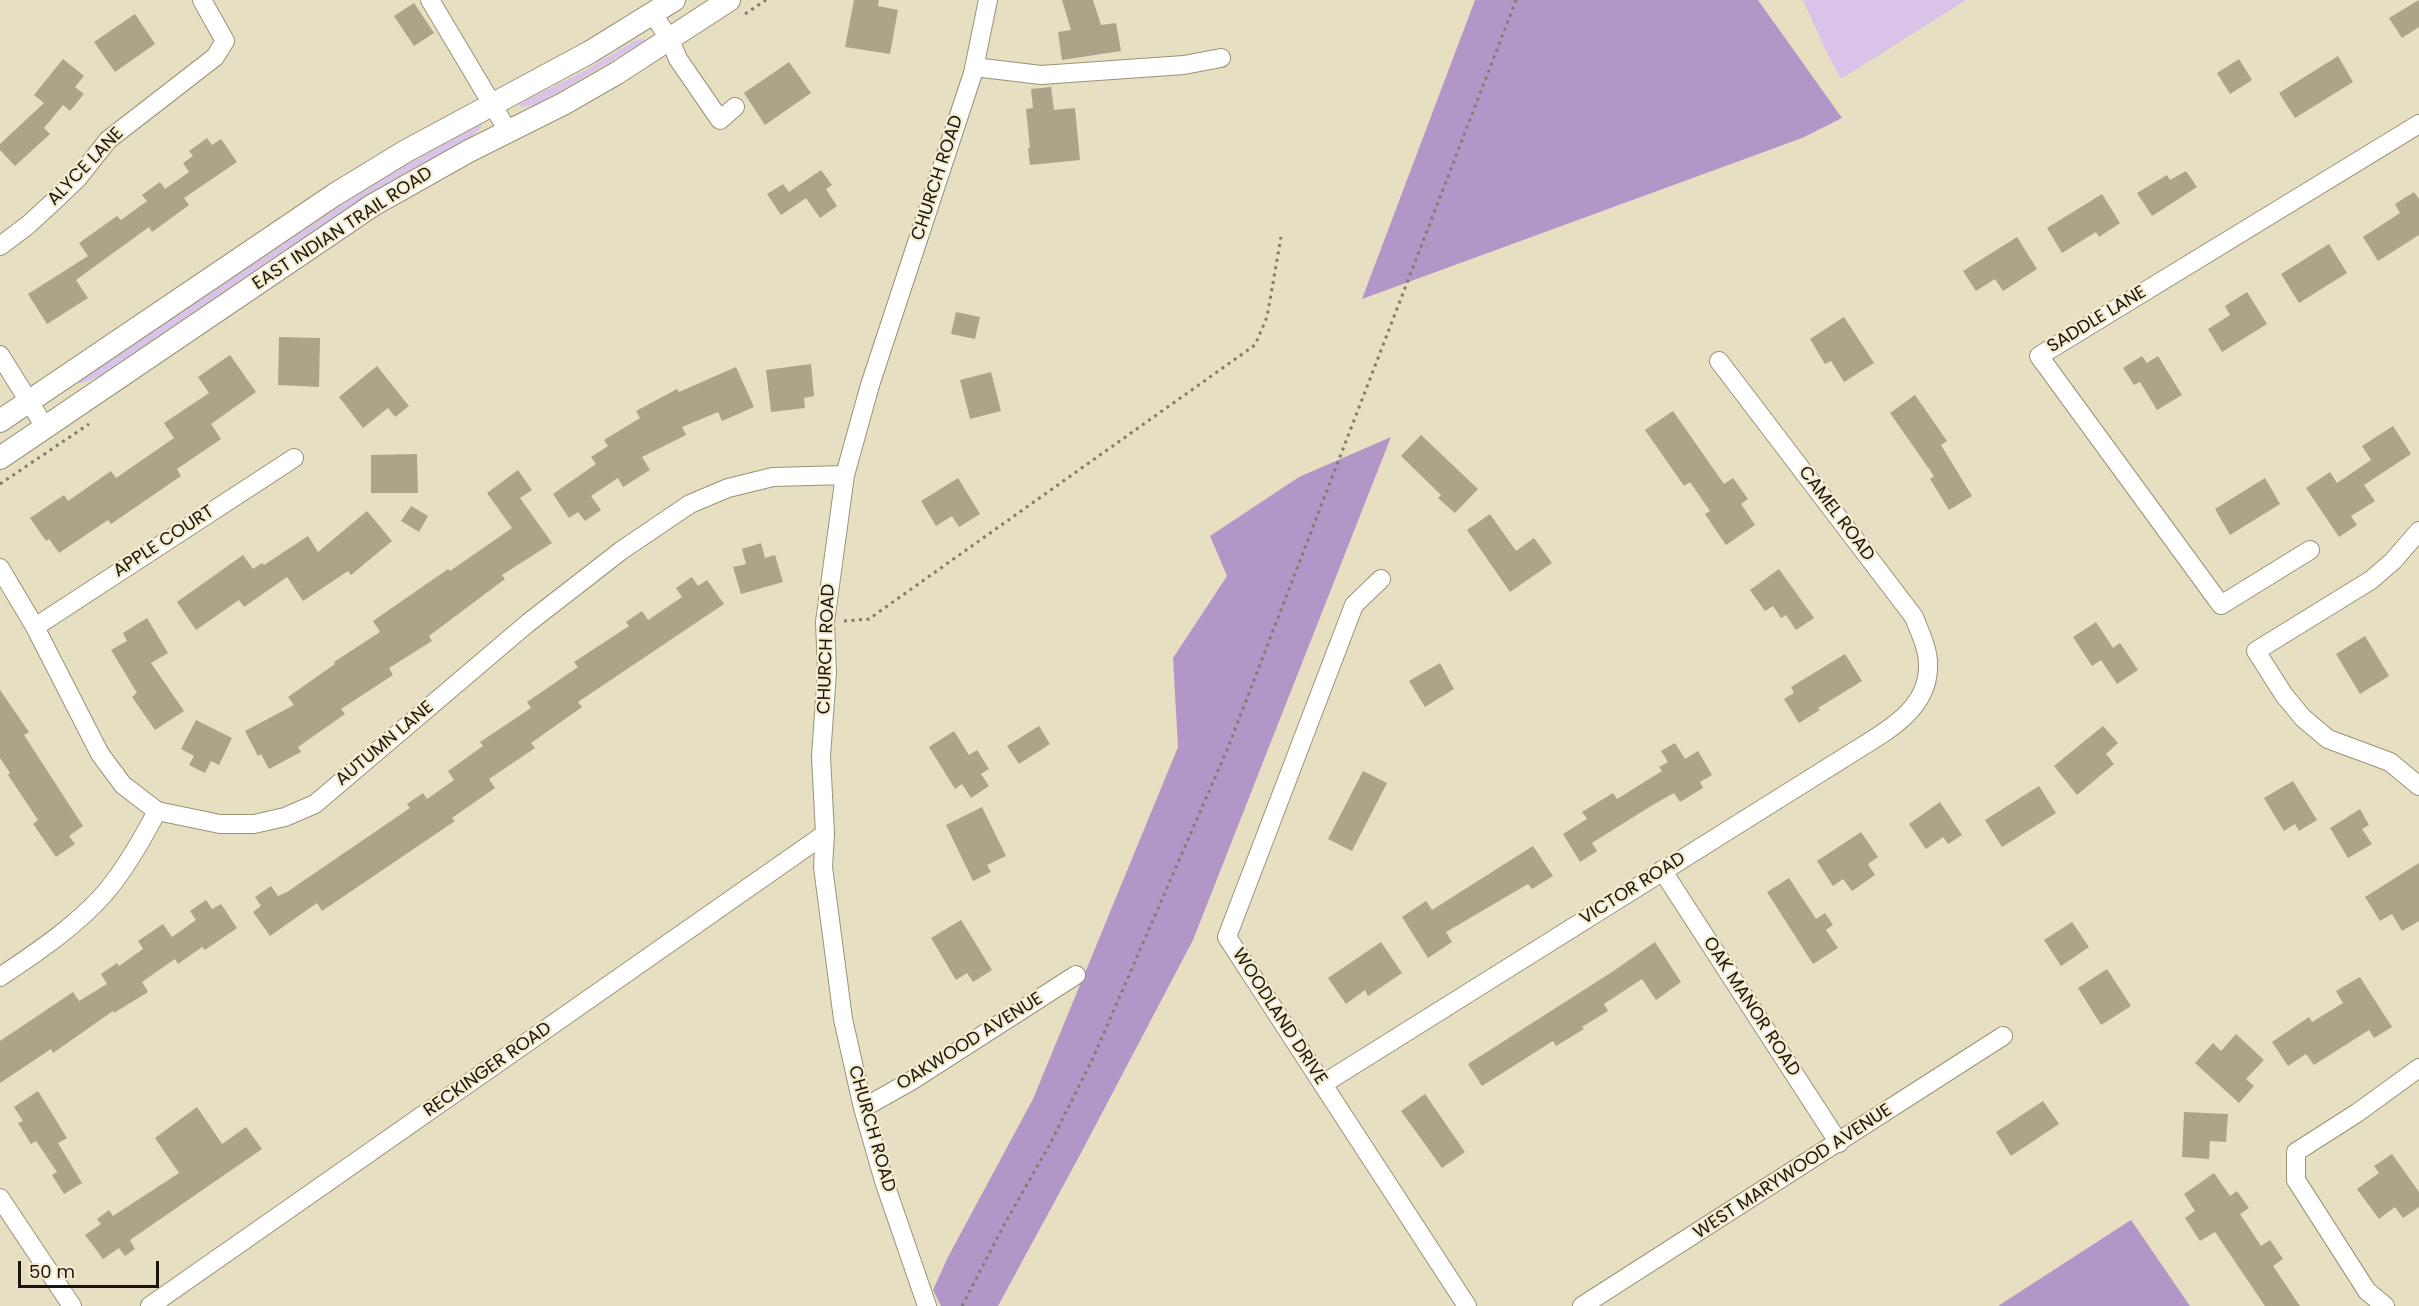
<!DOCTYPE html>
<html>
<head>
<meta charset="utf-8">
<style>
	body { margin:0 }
	#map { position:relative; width:2419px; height:1306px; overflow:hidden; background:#e7dfc2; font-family:Poppins,sans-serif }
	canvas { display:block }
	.scale { position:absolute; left:18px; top:1261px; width:141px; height:27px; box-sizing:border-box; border:3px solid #19160b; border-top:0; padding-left:8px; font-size:18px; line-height:21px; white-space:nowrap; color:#19160b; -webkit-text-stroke:4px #f5eccf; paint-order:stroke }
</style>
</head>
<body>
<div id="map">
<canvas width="2419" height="1306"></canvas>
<div class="scale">50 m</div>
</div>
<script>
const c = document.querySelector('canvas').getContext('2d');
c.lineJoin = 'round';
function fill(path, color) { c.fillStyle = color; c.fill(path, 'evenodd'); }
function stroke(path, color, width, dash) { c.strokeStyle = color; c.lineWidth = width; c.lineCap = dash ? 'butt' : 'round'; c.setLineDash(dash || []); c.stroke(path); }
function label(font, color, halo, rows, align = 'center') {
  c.font = font + ' Poppins,sans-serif'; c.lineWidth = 4.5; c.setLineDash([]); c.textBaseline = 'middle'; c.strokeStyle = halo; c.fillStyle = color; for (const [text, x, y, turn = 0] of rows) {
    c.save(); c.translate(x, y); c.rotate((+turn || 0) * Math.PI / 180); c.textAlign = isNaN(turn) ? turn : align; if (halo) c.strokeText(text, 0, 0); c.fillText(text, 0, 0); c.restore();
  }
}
fill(new Path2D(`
	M1803,0H1966L1841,79L1826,51Z
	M645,39L646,41L536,105L521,107L519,104L584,71L636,40Z
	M481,124L482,126L470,139L392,180L344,210L98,377L79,384V381L380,179Z`), '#d9c3e9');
fill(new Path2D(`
	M1475,0H1758L1842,118L1802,138L1362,299Z
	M1391,437L1193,940L1081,1153L998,1306H941L933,1290L948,1257L1033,1099L1178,747L1173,658L1227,576L1210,536L1299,477Z
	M2131,1220L2190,1306H1998Z`), '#b396c8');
fill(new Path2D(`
	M854,0H879L878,6L898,10L890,54L845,47Z
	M1062,0H1093L1101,25L1116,23L1121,51L1062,60L1058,32L1071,30Z
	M2419,0V27L2402,38L2389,18Z
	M414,3L434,33L414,46L394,16Z
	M135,14L155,44L115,72L94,42Z
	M2338,56L2353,82L2295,118L2279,93Z
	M63,59L84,76L75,87L84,94L70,111L63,105L44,128L50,134L15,166L0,150V144L44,103L34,95Z
	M2239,59L2252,80L2230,94L2217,73Z
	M789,62L811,93L765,125L744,93Z
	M1051,87L1054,110L1075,108L1080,160L1030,165L1028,148H1030L1026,109L1033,108L1031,89Z
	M207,138L212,145L221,139L237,162L184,198L189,205L152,232L149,227L76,280L88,298L47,324L28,294L88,256L79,243L117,216L121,220L147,201L142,195L160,182L165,189L189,172L183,163L193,156L189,151Z
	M821,170L832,185L826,189L837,206L820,218L806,198L781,215L767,194L783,184L789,192Z
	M2186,171L2197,187L2152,216L2137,193L2167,175L2170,180Z
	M2414,192L2419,199V235L2378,261L2363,237L2400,213L2395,204Z
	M2102,194L2120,223L2099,237L2096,232L2062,253L2047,228Z
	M2017,237L2037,269L2003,291L1995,279L1976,291L1963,271Z
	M2329,244L2347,273L2299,303L2281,274Z
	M2247,292L2267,324L2222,352L2208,329L2230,315L2225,306Z
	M956,312L980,317L975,339L951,334Z
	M1844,317L1874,363L1844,382L1831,361L1825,364L1810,339Z
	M279,337L320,338L319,387L278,385Z
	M230,355L256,392L211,424L221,439L177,469L181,476L111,524L108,520L59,553L49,539L46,541L30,518L64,495L68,501L111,471L116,478L174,438L164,423L209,393L198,377Z
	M2142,356L2147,363L2158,356L2182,395L2157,410L2140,382L2134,385L2123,368Z
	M811,364L814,396L804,398L805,408L771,412L766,370Z
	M377,366L409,406L395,417L388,408L363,428L339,397Z
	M736,367L754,407L722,421L718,412L682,427L686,435L642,457L650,470L623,487L618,478L591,496L601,510L585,521L578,512L569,518L553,494L596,464L591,457L608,446L604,440L640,418L636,411L677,389L679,392Z
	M991,372L1001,411L970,419L960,380Z
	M1915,395L1947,441L1941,445L1972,496L1949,510L1930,479L1934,476L1890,413Z
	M1673,411L1724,484L1733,478L1748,499L1741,504L1755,525L1726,545L1705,514L1710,511L1690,482L1684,486L1645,430Z
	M2393,426L2411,454L2364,485L2375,501L2351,516L2357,525L2339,537L2306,488L2330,472L2337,483L2371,460L2362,446Z
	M1421,435L1478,489L1455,513L1438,498L1441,495L1401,456Z
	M417,454L418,493H371V455Z
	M518,470L532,490L520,498L552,543L502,575L505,579L429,636L432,641L389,668L393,675L341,709L345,714L298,747L301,752L269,769L261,754L258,756L245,731L294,705L288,697L335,664L334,662L380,632L373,621L448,569L450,571L512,528L487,493Z
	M958,478L980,514L959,527L952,516L936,526L921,501Z
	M2265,478L2280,504L2230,535L2215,509Z
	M411,506L428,516L419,532L401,521Z
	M367,511L392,541L351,575L348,571L303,601L287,577L244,607L239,600L196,630L177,602L243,555L253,569L262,563L264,565L308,536L318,552Z
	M1490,514L1516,551L1534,538L1552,563L1510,592L1467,530Z
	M761,543L765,558L775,555L783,582L741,594L733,567L746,564L742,549Z
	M1779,569L1814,618L1796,630L1786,615L1781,618L1773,606L1765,611L1750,590Z
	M692,577L698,586L707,580L724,604L578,702L582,707L531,743L535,748L489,779L495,788L452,818L455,821L322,911L317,903L270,936L253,912L261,906L255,897L271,886L278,896L287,892L410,808L407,804L423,793L427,799L454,780L448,771L483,746L480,742L531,708L527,702L578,667L574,662L629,626L626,622L642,611L648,620L682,597L676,588Z
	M147,618L168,653L151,663L184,711L155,730L132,697L137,693L111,650L127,641L123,633Z
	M2096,622L2113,648L2120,643L2138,670L2117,684L2101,660L2092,666L2073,637Z
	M2365,636L2389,676L2360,694L2336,654Z
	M1845,654L1862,681L1818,708L1820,710L1799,723L1784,699L1794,693L1791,687Z
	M1440,663L1454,689L1425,707L1409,681Z
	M0,690L29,732L24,735L83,826L69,836L75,844L56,857L33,824L38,820L8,775L10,773L0,758Z
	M196,720L232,738L219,765L211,761L205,773L189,765L194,756L181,749Z
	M1039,726L1050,744L1019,764L1007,746Z
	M2103,726L2118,743L2106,754L2114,764L2077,795L2054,766Z
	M954,731L969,755L977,750L989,769L981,774L989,786L971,798L962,784L955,789L929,747Z
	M1675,743L1685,759L1698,751L1712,775L1700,782L1703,788L1680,802L1674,793L1651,806L1592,843L1597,851L1580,862L1563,834L1587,819L1582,812L1613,793L1617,799L1662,771L1659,767L1668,762L1661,751Z
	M1363,771L1387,783L1352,851L1328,839Z
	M2293,781L2317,820L2299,831L2295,824L2284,831L2264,798Z
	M2039,786L2056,813L2002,847L1985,820Z
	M1940,802L1962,835L1948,844L1943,837L1926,849L1909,824Z
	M982,807L1006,856L987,865L991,872L973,881L946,825Z
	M2360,809L2369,825L2362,829L2372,844L2348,858L2330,828Z
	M1861,832L1878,857L1868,864L1875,875L1852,891L1843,879L1833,886L1817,861Z
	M1533,846L1553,876L1532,889L1528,884L1446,932L1452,942L1428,958L1402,917L1426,901L1432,910Z
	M2419,863V921L2402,931L2392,914L2380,921L2365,897Z
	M1789,878L1816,919L1825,913L1833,925L1826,930L1838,948L1813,964L1767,892Z
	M206,900L212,909L221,904L237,928L205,950L202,947L178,964L175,959L142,982L148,992L114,1013L113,1011L53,1053L51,1049L0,1083V1041L73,992L79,1001L107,984L101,974L117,963L119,966L143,949L138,941L163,924L172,937L196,920L190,911Z
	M961,920L992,970L973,982L967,973L956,980L931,938Z
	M2072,922L2089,947L2061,966L2044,940Z
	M1381,942L1402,973L1368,996L1365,990L1346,1004L1328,978Z
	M1655,942L1681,982L1656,1000L1642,979L1604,1004L1608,1011L1582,1027L1584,1029L1556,1046L1553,1041L1482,1086L1468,1064L1612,972Z
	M2107,969L2131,1006L2101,1025L2078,988Z
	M2360,977L2392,1027L2374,1038L2369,1030L2314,1065L2306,1054L2288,1066L2272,1042L2309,1017L2312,1022L2343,1003L2336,991Z
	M2236,1034L2264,1060L2246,1079L2254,1086L2239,1103L2195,1063L2213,1043L2221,1051Z
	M38,1091L67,1138L58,1143L82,1183L64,1194L52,1175L57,1172L36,1141L31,1144L18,1123L23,1121L14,1107Z
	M1425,1094L1465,1152L1442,1168L1401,1111Z
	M2043,1101L2059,1124L2011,1156L1996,1132Z
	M197,1107L222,1144L246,1127L262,1149L130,1240L135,1249L125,1256L119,1248L103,1259L85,1235L101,1224L97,1219L109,1210L113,1216L179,1173L155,1138Z
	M2184,1112L2228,1114L2226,1142L2210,1141L2209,1159L2182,1157Z
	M2392,1154L2419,1192V1207L2403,1218L2395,1207L2379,1219L2357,1189L2379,1173L2374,1166Z
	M2214,1173L2230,1196L2237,1191L2249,1208L2240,1214L2261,1246L2270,1240L2283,1259L2273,1266L2300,1306H2265L2215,1232L2200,1241L2185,1218L2195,1211L2184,1194Z`), '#aca488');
const minor = new Path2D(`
	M430,0L508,131
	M653,14L670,40L678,59L720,120L735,107
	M974,67L1041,75L1184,65L1221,58
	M0,246L28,225L53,202L78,178L108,140L215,57L225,41L202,0
	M0,355L45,427
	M2419,531L2393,561L2371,580L2256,651L2284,695L2303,718L2328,739L2390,762L2419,786
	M2310,550L2221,605L2039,356L2419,124
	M0,568L35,627L100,754L123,785L157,811L220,824H254L285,817L315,804L528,623L622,550L690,504L728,488L773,477L845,475
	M1381,579L1354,605L1227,937L1467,1306
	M35,627L294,458
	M1662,870L1839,1143
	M0,977C37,952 75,927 105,893C126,868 142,840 157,811
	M1323,1084L1850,754C1883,733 1928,711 1928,667C1929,650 1920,633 1914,617L1719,361
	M863,1108L911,1081L1076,975
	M0,1198L72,1306
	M150,1306L825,834
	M927,1306L884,1181L863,1108L843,1019L823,867L825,834L821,756L827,672L825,622L845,475L870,385L973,73L988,0
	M1582,1306L2003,1036
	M2385,1306L2367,1291L2296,1180V1152L2357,1113L2419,1068`);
const major = new Path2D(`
	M0,421L334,195L406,151L590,52L674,0
	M0,458L373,205L469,151L563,104L617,73L729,0`);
stroke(minor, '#9a9277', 20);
stroke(major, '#9a9277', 24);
stroke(new Path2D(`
	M745,14L766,0
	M0,484L89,424
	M844,621L869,619L1255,345L1267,317L1281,237
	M962,1306L1004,1225L1051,1142L1093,1058L1227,750L1516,0`), '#827d69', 3, [3, 4.5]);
stroke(minor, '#fff', 18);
stroke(major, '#fff', 22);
label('18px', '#19160b', '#f5eccf', [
	["ALYCE LANE",86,167,-46],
	["CHURCH ROAD",938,178,-72],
	["EAST INDIAN TRAIL ROAD",343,229,-33],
	["SADDLE LANE",2097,320,-31],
	["CAMEL ROAD",1836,514,53],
	["APPLE COURT",164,542,-33],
	["CHURCH ROAD",827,649,-88],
	["AUTUMN LANE",385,744,-40],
	["VICTOR ROAD",1633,889,-32],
	["OAK MANOR ROAD",1751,1007,57],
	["WOODLAND DRIVE",1279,1017,57],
	["OAKWOOD AVENUE",970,1042,-32],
	["RECKINGER ROAD",488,1070,-35],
	["CHURCH ROAD",871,1129,74],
	["WEST MARYWOOD AVENUE",1793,1172,-33]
]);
</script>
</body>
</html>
